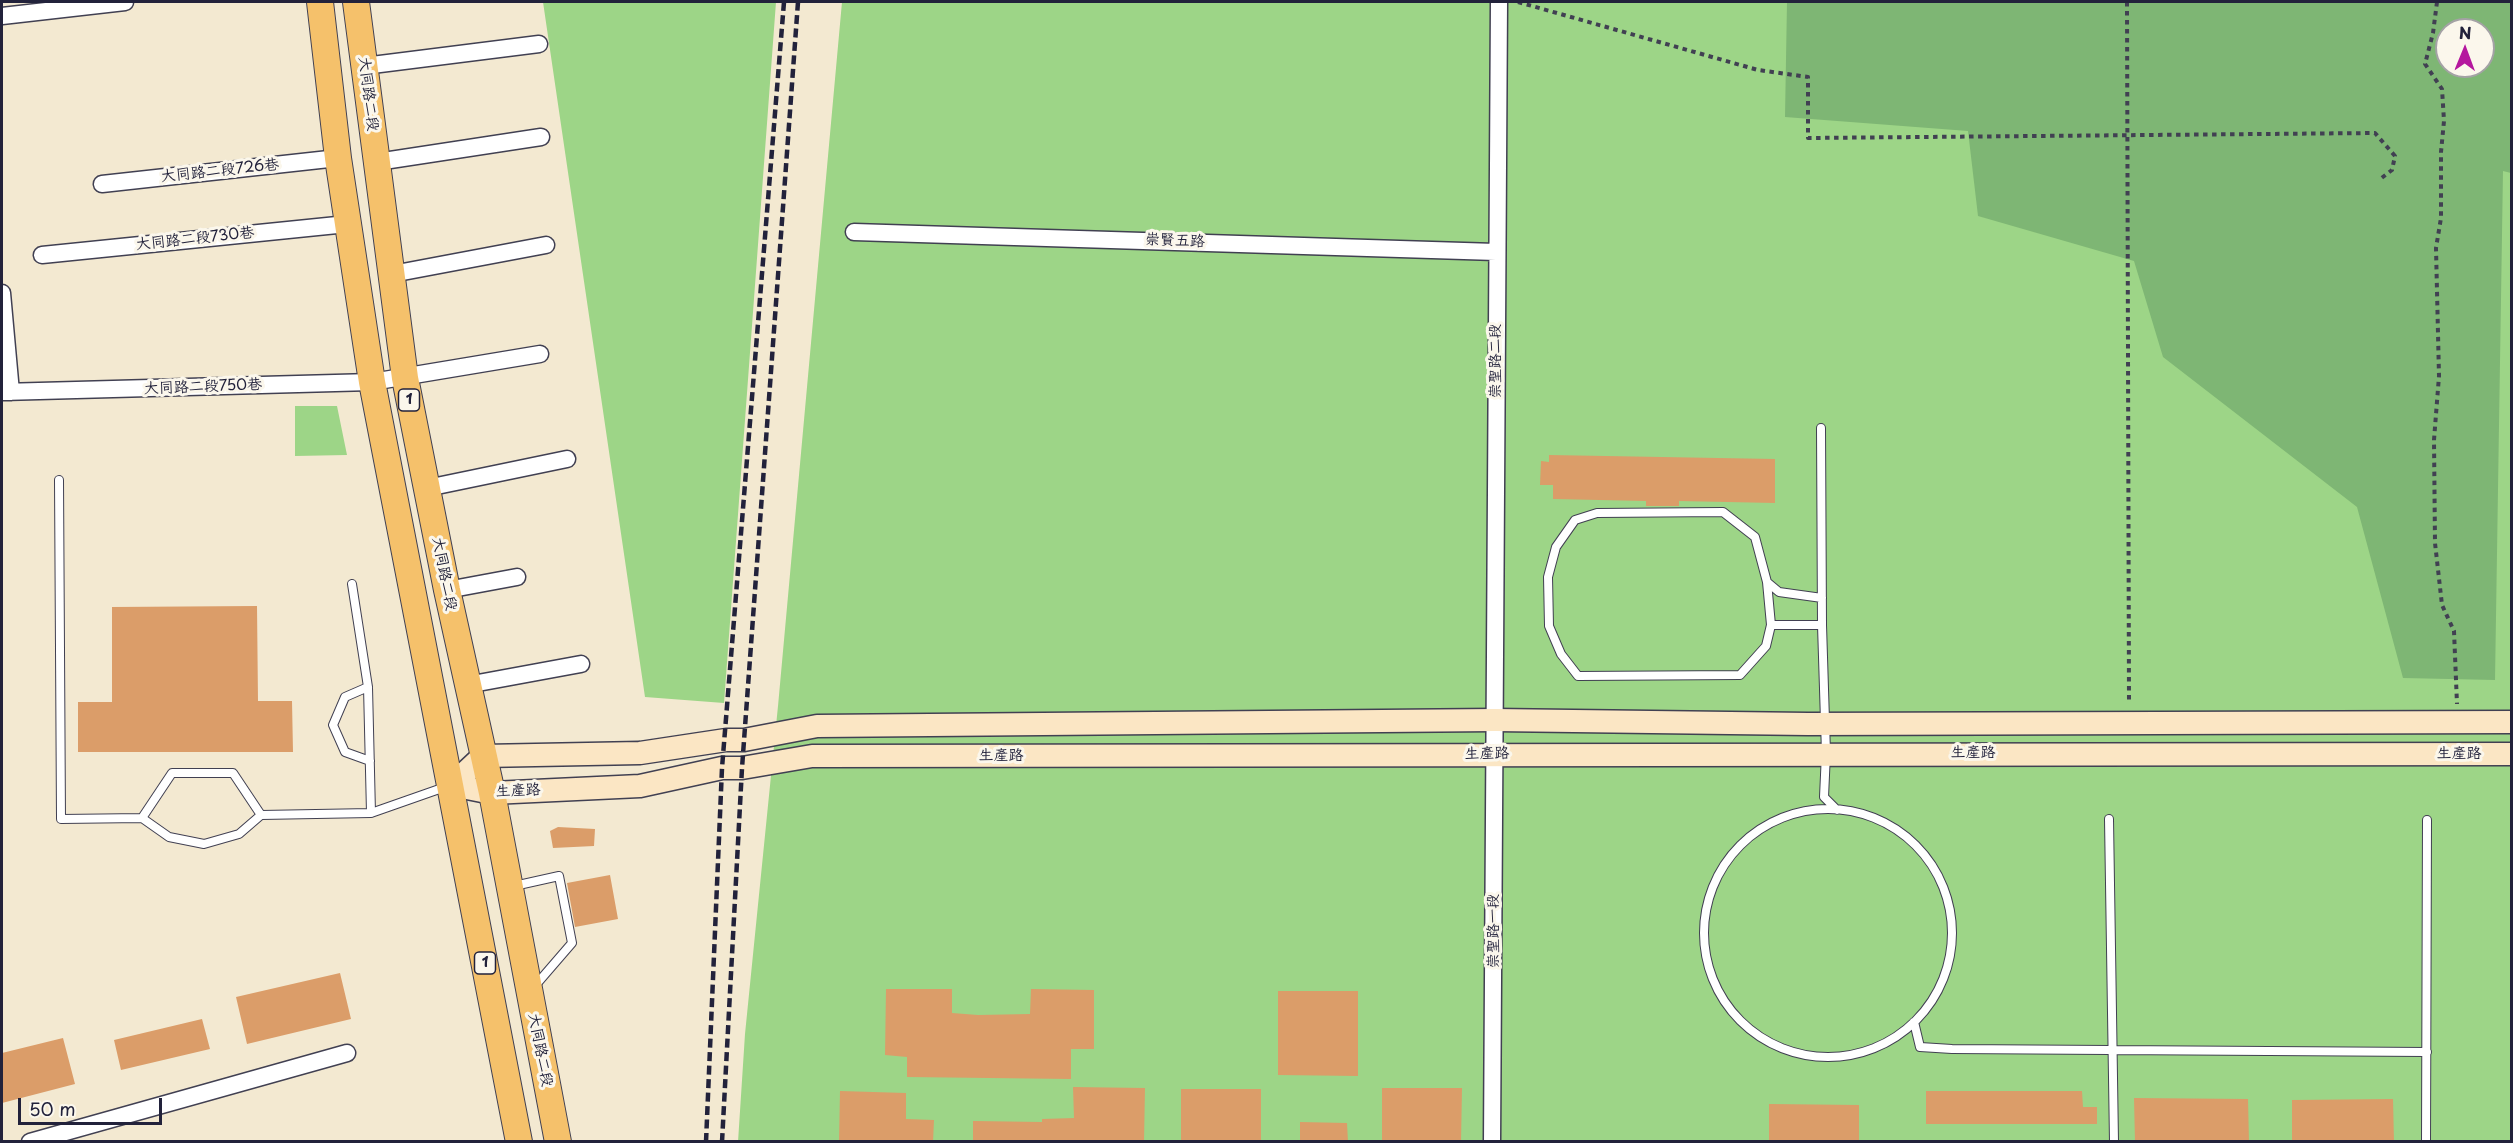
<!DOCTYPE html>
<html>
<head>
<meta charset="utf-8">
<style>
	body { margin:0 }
	#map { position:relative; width:2513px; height:1143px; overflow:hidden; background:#f3e9d1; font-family:"Playpen Sans",sans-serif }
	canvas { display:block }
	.frame { position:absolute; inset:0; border:3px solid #22223b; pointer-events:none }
	.north { position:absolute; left:2435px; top:18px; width:60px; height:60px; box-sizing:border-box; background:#fbf7ec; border:2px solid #a4a2a5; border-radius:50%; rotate:1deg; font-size:16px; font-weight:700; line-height:24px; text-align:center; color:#22223b }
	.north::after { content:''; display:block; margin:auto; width:21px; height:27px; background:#b5179e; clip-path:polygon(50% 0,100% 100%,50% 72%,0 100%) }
	.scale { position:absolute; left:18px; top:1098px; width:144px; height:27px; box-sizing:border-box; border:3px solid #22223b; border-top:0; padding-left:8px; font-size:18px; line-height:21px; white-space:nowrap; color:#22223b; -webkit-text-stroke:4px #fbf7ec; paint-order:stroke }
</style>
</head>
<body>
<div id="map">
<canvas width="2513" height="1143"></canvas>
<div class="frame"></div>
<div class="north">N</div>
<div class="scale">50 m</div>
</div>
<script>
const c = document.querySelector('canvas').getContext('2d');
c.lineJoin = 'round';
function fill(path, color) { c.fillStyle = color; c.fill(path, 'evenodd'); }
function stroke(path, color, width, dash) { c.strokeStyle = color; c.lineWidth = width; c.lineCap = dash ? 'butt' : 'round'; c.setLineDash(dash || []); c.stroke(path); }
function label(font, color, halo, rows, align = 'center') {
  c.font = font + ' "Playpen Sans","LXGW WenKai TC",sans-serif'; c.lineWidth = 6; c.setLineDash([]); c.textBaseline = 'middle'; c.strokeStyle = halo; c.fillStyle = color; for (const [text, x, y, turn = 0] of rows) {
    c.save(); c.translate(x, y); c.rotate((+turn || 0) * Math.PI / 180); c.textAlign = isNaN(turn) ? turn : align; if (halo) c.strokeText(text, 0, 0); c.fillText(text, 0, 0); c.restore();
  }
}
fill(new Path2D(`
	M543,2H776L724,703L645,697Z
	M842,2H2511V1141L738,1142L745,1034L778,706ZM2447,30H2483V66H2447Z
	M295,406H337L347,455L295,456Z`), '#9dd587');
fill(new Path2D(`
	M1787,2H2511V173L2503,171L2495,680L2403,678L2357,507L2163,357L2134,261L1978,216L1968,131L1785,117ZM2447,30H2483V66H2447Z`), '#7eb674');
fill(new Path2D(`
	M1549,455L1775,459V503L1679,501V506H1646V501L1553,499V485H1540L1541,461L1549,462Z
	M257,606L258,701H292L293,752H78V702H112V607Z
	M558,827L595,829L594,846L553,848L550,831Z
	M610,875L618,919L575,927L567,883Z
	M340,973L351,1019L247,1044L236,997Z
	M886,989H952V1013L978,1015L1030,1014L1031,989L1094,990V1049H1071V1079L907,1077V1057L885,1055Z
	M1278,991H1358V1076L1278,1075Z
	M202,1019L210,1049L121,1070L114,1040Z
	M63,1038L75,1084L2,1103V1053Z
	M1073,1087L1145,1088L1144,1142H973V1121L1042,1122V1119L1074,1118Z
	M1382,1088H1462L1461,1142H1382Z
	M1181,1089H1261V1142H1181Z
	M840,1091L906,1093V1119L934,1120L933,1142H839Z
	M1926,1091H2082L2083,1107H2097V1124H1926Z
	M2134,1098L2248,1099L2249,1142H2135Z
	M2393,1099L2394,1142H2292V1100Z
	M1769,1104L1859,1105V1142H1769Z
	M1300,1122L1347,1123L1348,1142H1300Z`), '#db9d69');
const lane = new Path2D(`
	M1821,428L1822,625L1826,753L1824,797L1837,810
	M59,480L61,819L142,818L169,837L204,844L239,834L261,815L371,813L448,786
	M1767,582L1771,625
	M352,584L368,687L371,813
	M1822,598L1779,592L1767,582L1755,537L1723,512L1597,513L1575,520L1556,547L1548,577L1549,626L1561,654L1578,676L1740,675L1766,646L1771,625H1822
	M368,687L345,697L333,725L345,752L370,761
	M1704 933a124 124 0 1 1 248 0a124 124 0 1 1-248 0Z
	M142,818L172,773H233L261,815
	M2109,819L2114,1142
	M514,886L559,876L572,943L534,987
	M1914,1022L1920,1047L1952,1049L2427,1052
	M2426,1142L2427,820`);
const street = new Path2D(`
	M2,16L125,2
	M364,66L539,44
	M377,162L541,137
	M102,184L338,158
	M854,232L1496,252
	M42,255L347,224
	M392,274L546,245
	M2,293L11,392
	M2,392L372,382L540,354
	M427,488L567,459
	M447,590L517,577
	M467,685L581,664
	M30,1142L347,1053
	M1492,1142L1499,2`);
const secondary = new Path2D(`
	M452,785L483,756L640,753L726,740H744L817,726L1495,720L1808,724L2512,722
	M452,785L492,793L640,786L722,768H742L812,756L2512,754`);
const primary = new Path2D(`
	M320,2L338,158L372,382L519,1142
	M356,2L405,378L447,590L492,793L558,1142`);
stroke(lane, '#414052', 10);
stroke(street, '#414052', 19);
stroke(secondary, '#414052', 25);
stroke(primary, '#414052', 28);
stroke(new Path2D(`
	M1518,2L1758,70L1808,77V138L2375,133L2395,156L2392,170L2379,180
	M2127,2L2129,703
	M2437,2L2433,33L2425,64L2442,89L2444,121L2441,152V218L2436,248L2439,376L2434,440L2435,543L2442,605L2454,631L2457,704`), '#414052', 4, [4.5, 4.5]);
stroke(lane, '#fff', 8);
stroke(street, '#fff', 16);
stroke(secondary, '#fbe6c4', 22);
stroke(primary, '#f5c16b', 26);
stroke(new Path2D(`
	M706,1142L722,768L784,2
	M722,1142L742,768L798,2`), '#22223b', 4.5, [9, 4.5]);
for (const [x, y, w] of [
	[409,400,21],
	[485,963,21]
]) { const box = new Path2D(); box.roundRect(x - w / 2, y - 11, w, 22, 4.5); c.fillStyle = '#fbf7ec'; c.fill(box); stroke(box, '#22223b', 1.5); }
label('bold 14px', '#22223b', null, [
	["1",409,400],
	["1",485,963]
]);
label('15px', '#22223b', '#fbf7ec', [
	["大同路二段",368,94,83],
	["大同路二段726巷",220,171,-6],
	["大同路二段730巷",195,239,-6],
	["崇賢五路",1175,241,2],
	["崇聖路二段",1496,361,-90],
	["大同路二段750巷",203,387,-2],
	["大同路二段",444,574,79],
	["生產路",1973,753],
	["生產路",1487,754,-1],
	["生產路",2459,754],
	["生產路",1001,756],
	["生產路",518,791,-2],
	["崇聖路一段",1494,931,-90],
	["大同路二段",540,1050,79]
]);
</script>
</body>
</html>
